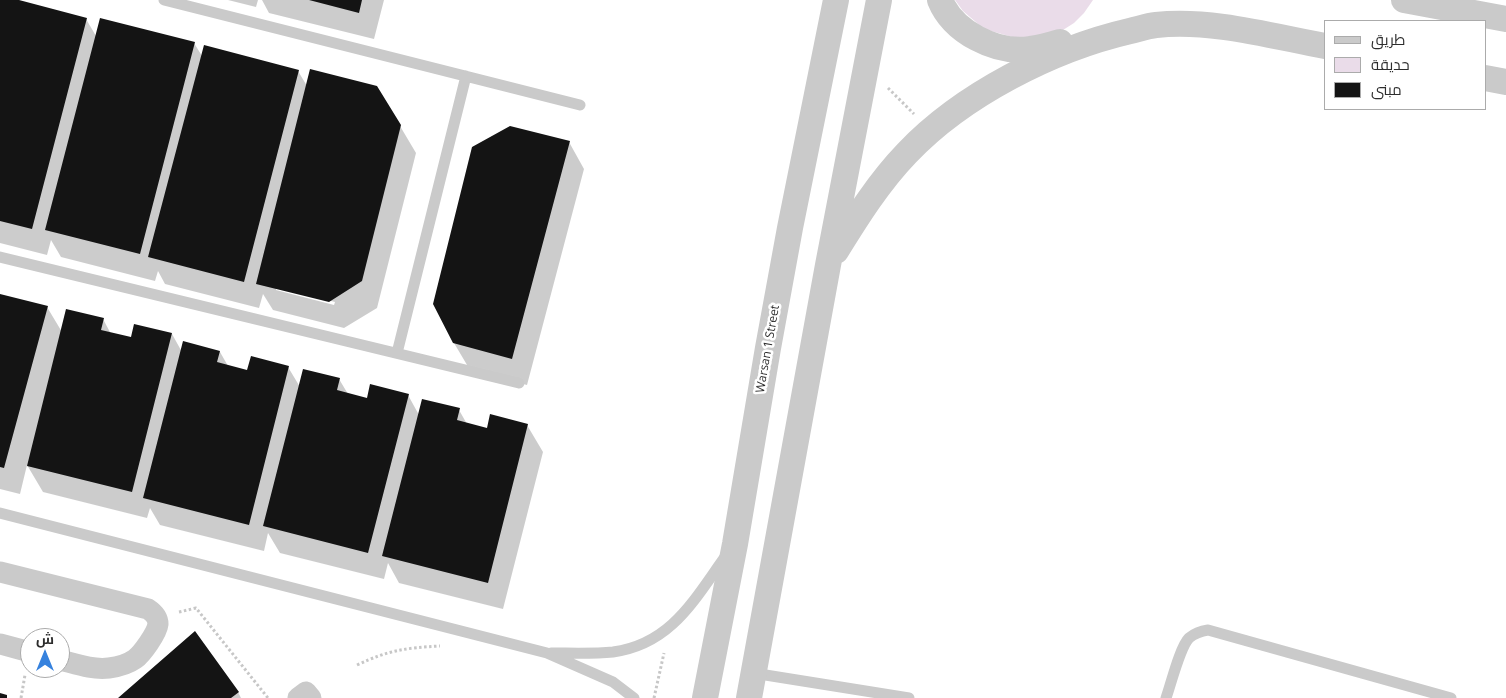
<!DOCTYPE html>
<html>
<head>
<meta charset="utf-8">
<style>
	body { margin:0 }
	#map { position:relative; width:1506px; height:698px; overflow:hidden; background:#fff; font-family:"Open Sans",Cairo,sans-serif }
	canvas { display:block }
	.legend { position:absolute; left:1324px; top:20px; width:162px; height:90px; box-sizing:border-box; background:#fff; border:1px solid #ababab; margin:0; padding:6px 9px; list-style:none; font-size:15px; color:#2d2d2d }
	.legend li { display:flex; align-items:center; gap:10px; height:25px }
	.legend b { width:25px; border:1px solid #ababab }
	.north { position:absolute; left:20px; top:628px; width:50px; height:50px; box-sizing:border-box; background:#fff; border:1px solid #ababab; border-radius:50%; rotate:0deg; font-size:14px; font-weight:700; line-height:20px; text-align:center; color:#2d2d2d }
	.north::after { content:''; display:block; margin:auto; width:18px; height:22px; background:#3682de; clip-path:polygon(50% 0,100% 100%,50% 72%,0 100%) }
</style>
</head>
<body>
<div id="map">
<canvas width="1506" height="698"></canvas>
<ul class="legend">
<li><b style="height:6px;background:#cacaca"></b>طريق</li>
<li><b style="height:14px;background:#eadce9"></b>حديقة</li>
<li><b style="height:14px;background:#141414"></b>مبنى</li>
</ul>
<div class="north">ش</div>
</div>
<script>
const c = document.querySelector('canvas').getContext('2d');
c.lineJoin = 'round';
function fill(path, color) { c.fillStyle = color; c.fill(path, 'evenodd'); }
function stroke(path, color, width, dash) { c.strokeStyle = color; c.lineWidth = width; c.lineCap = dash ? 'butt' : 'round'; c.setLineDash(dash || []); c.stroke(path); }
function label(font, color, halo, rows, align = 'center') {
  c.font = font + ' "Open Sans",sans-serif'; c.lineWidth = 5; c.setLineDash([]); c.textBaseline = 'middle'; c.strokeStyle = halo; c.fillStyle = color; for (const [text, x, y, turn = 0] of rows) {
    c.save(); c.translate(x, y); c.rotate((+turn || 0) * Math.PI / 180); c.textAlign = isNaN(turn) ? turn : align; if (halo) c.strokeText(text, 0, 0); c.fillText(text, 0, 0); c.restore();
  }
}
fill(new Path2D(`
	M955,0H1093L1084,13L1074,23L1063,30L1023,40L984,29L963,11Z`), '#eadce9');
fill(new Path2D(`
	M0,0H14L86,19L96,36L194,43L202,56L298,71L307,86L400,126L416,153L377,308L344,328L273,310L263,294L259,308L165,284L158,271L155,281L61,257L51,240L47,255L0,243ZM276,287L335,302L334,305L276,290Z
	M228,0H258L256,7Z
	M262,0H384L374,39L269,13Z
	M569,142L584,169L527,385L470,370L454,343Z
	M0,295L47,307L62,332L103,319L111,334L132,339L172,334L182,352H220L228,366L248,371L288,367L300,387L339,379L348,394L368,399L408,395L419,415L459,410L467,424L487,429L527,425L543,452L503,609L399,583L388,563L384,579L280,553L268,533L264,551L160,525L150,508L147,518L43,492L27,465L20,494L0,489Z
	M238,692L241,698H120Z`), '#0003');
fill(new Path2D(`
	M0,0H19L87,18L32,229L0,221Z
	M309,0H362L359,13Z
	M100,18L195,42L140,254L45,230Z
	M204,45L299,70L244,282L148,257Z
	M310,69L377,86L401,125L362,281L329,302L256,284Z
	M510,126L570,141L512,359L453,343L433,304L472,147Z
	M0,294L48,306L4,468L0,467Z
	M66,309L104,318L101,330L131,337L134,324L172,333L132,492L27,466Z
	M183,341L220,351L217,362L247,370L251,356L289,366L249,525L143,498Z
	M303,369L340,378L337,390L367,398L370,384L409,394L368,553L263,526Z
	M422,399L460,408L457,420L487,428L490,414L528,424L488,583L382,556Z
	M195,631L239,692L231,698H118Z
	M0,693L7,695V698H0Z`), '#141414');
stroke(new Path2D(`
	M888,88L914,114
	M179,612L196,608L268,698
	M357,665C389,650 405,648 440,646
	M21,698L25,675
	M654,698L664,653`), '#c7c7c7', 3, [2.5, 2.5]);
stroke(new Path2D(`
	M164,0L580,105
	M0,257L519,383
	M397,353L466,76
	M0,513L547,653L613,682L634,698
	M551,653C571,653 593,654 613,652C671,644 694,600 725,557
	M753,673L909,698
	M1166,698C1171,684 1180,647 1189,638C1195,633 1201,631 1208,630L1451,698`), '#cacaca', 11);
stroke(new Path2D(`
	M0,572L148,609C154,613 158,617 158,624C157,633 142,654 135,659C128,664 117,667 109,668C92,670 76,664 60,660
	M0,644L30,652
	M298,698L306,692L311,698`), '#cacaca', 21);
stroke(new Path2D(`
	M940,0C953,32 996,54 1030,49C1040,48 1050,45 1060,42
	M1404,0L1506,19
	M1485,78L1506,82
	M836,251C857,217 879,182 907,153C962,95 1052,49 1130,31C1139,29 1147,26 1156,25C1211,19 1271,36 1325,46
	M705,698L735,544L768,348L790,228L836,0
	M749,698L828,265L879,0`), '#cacaca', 26);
label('12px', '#2d2d2d', '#fff', [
	["Warsan 1 Street",768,349,-80]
]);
</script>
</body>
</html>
